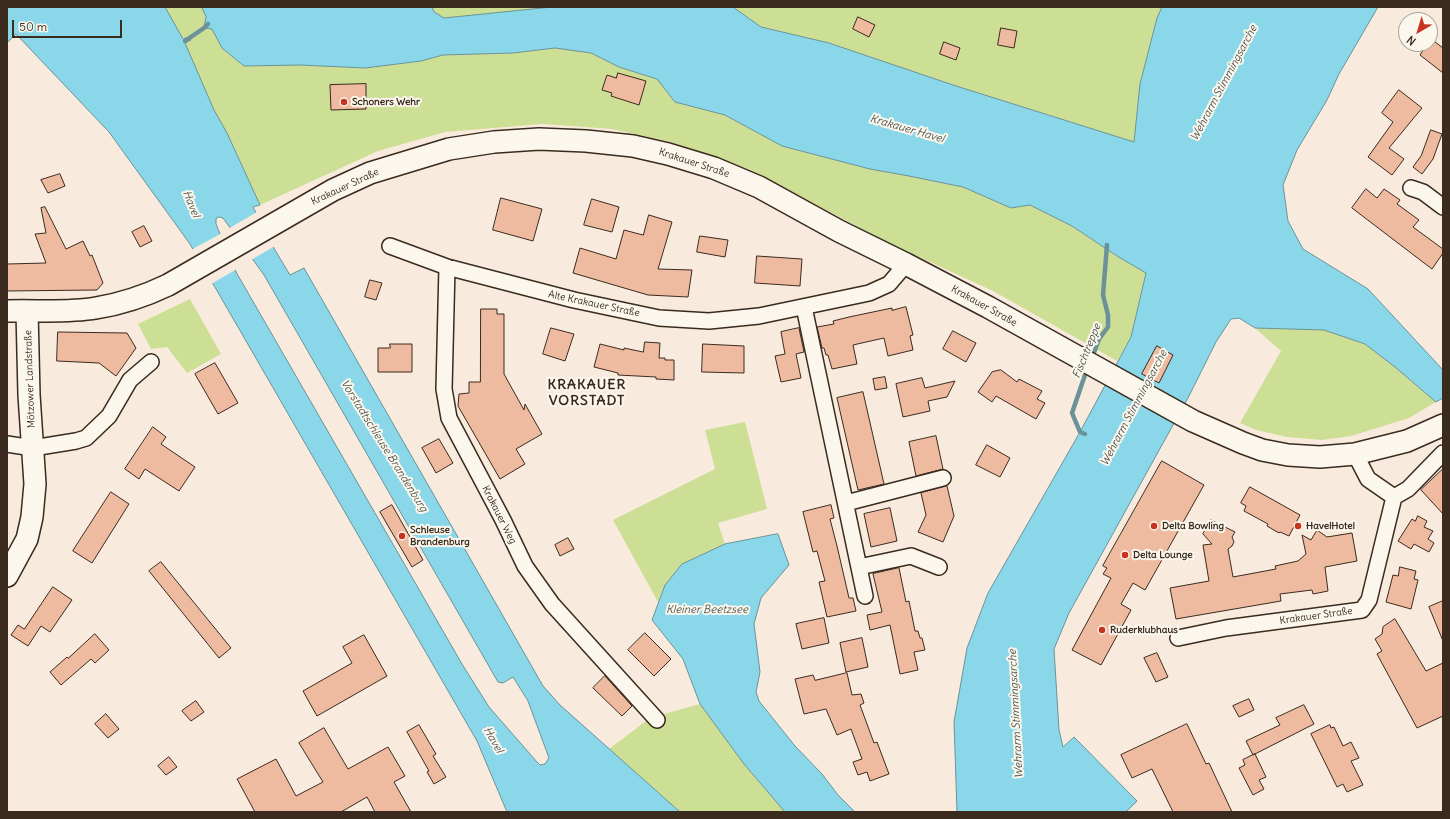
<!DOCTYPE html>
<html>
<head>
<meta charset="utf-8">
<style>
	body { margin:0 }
	#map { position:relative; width:1450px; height:819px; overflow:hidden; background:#f8ebdd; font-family:Delius,sans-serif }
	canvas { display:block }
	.frame { position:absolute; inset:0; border:8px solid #3b2a1e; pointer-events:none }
	.north { position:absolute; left:1398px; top:12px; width:40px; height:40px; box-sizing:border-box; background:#fbf7ec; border:1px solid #aea59a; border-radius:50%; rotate:218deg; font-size:11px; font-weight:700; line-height:16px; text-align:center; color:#3b2a1e }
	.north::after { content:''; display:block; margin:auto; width:14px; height:18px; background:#c8321e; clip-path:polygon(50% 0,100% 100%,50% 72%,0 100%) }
	.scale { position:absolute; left:12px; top:20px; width:110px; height:18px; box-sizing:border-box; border:2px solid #3b2a1e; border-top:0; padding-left:5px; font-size:12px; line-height:14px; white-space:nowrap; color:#3b2a1e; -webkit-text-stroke:3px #fbf7ec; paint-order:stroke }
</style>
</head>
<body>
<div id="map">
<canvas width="1450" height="819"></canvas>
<div class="frame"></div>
<div class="north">N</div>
<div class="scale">50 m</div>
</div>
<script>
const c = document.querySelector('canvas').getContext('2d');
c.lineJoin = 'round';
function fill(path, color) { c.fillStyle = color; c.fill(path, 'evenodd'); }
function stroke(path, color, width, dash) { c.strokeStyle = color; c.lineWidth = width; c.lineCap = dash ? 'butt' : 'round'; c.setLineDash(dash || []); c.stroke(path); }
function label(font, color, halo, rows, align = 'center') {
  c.font = font + ' Delius,sans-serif'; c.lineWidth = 4; c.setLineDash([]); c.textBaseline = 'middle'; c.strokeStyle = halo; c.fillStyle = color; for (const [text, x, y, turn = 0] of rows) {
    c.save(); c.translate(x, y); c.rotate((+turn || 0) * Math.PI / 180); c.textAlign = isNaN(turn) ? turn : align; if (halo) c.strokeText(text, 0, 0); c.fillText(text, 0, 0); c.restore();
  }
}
fill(new Path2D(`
	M165,7H202L222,48L244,66L300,65L365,68L421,61L442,55L513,53L556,48L591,53L619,67L657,79L675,102L725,115L782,146L870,169L909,176L963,187L1011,208L1030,205L1072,226L1117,256L1146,273L1131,337L1117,361L993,291L891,244L748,169L671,142L612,129L543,124L445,132L378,151L260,205L227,133L214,110L184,43L191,40L189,37L183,39Z
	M432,7H552L444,18L434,12Z
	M733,7H1162L1157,18L1140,84L1134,142L953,85L829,43L761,27Z
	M190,299L221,354L187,373L167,347L151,349L138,324Z
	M1255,328L1324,330L1365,344L1395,367L1436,402L1409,418L1351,436L1322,440L1287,437L1256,430L1240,423L1281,351Z
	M745,422L767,509L718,523L725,544L682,564L665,585L658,602L613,520L715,469L705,430Z
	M700,704L744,764L785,812H680L609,749L650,718Z`), '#cddf94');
const water = new Path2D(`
	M7,7H165L183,39L189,37L191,40L185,43L214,110L227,133L260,205L253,207L275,250L290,275L304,268L543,686L560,705L680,812H507L477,741L190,244L109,132L16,34L7,43ZM219,217L223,218L264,275L498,682L503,683L513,677L528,701L549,758L545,764L540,765L537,762L489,707L462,664L236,272L216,224V219Z
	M202,7H432L434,12L444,18L552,7H733L761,27L829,43L953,85L1134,142L1140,84L1157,18L1162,7H1378L1339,74L1327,100L1297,150L1283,185L1288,221L1303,249L1368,289L1443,370V398L1436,402L1395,367L1365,344L1324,330L1255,328L1239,318L1231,319L1216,342L1188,398L1069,613L1054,649L1059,730L1063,747L1074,737L1137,801L1126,812H957L954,722L967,648L988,593L1080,432L1131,337L1146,273L1117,256L1072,226L1030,205L1011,208L963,187L909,176L870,169L782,146L725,115L675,102L657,79L619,67L591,53L555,48L513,53L443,55L421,61L365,68L300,65L244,66L222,48L212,29L204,28L206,17Z
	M778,534L789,565L761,598L754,624L760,672L756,692L759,701L795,746L822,774L838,795L855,812H785L744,764L700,704L683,659L652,620L665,585L682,564L725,544Z`);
fill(water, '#8ad7e9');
stroke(water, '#6a9298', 1);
fill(new Path2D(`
	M257,212L275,246L251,260L228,229Z
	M222,233L237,269L211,284L191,250Z`), '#f8ebdd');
stroke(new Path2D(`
	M185,41L204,28L208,24
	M1092,358L1099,339L1108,327V315L1103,295L1107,245
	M1085,434L1080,432L1072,413L1087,369`), '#6a9298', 4.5);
const building = new Path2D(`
	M858,17L875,25L869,37L853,29Z
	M1001,28L1017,31L1014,48L998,45Z
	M1430,38L1443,48V73L1420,55L1427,44H1430Z
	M944,42L960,48L956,60L940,54Z
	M618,73L646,81L639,105L611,96L612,93L602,90L607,75L616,78Z
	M366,84V109L331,110L330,85Z
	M1399,90L1422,108L1389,148L1404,159L1392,175L1368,157L1393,122L1382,113Z
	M1431,130L1442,134L1433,159L1422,174L1413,167L1421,156Z
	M60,174L65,186L48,193L41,180Z
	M1366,189L1377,198L1384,189L1400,200L1397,204L1419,220L1413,227L1443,249V253L1432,269L1352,208Z
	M501,198L542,209L533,241L493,230Z
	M592,199L619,207L612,232L584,225Z
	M45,207L66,249L83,241L90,256L92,255L103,283L97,290L7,291V264L46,263L35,234L46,233L41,208Z
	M649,215L672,222L658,269L692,270L688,297L648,295L573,273L580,248L616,259L624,230L643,235Z
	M144,226L152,241L140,247L132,232Z
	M700,236L728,240L725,257L697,252Z
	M757,256L802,259L800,286L755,283Z
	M370,280L382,283L376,300L365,297Z
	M906,307L913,335L910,336L913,350L888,356L884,338L853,345L857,364L832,369L828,355H826L824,348H822L817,327L834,324L833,321L849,317L892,308V310Z
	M481,309H497V314H504V374L524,410L525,404L542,434L516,449L525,464L500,479L458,406L459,394L469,393V382H480Z
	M551,328L574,334L565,361L543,354Z
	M799,328L804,352L796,354L801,378L781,382L775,356L785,354L781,332Z
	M953,331L976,343L966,362L943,349Z
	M58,332L127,333L136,348L116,376L99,363L57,361Z
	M645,342L660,343L659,358H665V360H674V380L656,379V377L618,375V373L594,367L600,344L624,350V348L643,352Z
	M390,344H412V372H378V348H390Z
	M703,344L744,346V373L702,372Z
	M1157,346L1173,355L1159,383L1142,374Z
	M215,363L238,403L218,414L195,374Z
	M1001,370L1017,382L1019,379L1042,391L1037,399L1045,403L1036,419L996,396L992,402L978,392L992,372Z
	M885,377L887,388L875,390L873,379Z
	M922,378L925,388L955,381L947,397L928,401L930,411L903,417L896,384Z
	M863,392L884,484L858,490L837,398Z
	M153,427L166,437L161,444L195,467L179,491L145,469L139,479L125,469Z
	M936,436L943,469L916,476L909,442Z
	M439,439L453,463L436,473L422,448Z
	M987,445L1010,458L1000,477L976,465Z
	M1162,461L1204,485L1145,590L1133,583L1121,604L1131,610L1101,665L1072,650L1111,578L1103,574L1107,568L1103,566Z
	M1443,469V514L1421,490Z
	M947,486L954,516L943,542L918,532L926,515L921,493Z
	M1250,487L1300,515L1289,536L1280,532L1279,533L1267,526L1268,524L1244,511L1246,506L1241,503Z
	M111,492L129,504L92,563L73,551Z
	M392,505L423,560L412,567L380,512Z
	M831,505L834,518L830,519L837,546L849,598H853L856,611L827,617L819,582L825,581L817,551L813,552L803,512Z
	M890,508L897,541L871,547L864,514Z
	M1418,516L1427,521L1424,527L1433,531L1428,539L1434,543L1429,552L1414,544L1411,549L1398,541L1412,519L1415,521Z
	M1211,520L1235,532L1232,537L1234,542L1232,546L1228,549L1233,577L1276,569L1275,566L1298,561L1306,554L1302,535L1311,540L1317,530L1327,537L1352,533L1357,561L1325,567L1328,591L1313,594L1312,590L1280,594L1281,601L1176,619L1170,588L1209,581L1203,545L1212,544L1203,534Z
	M568,538L574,549L560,556L555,545Z
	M161,562L231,648L219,658L149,571Z
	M1400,567L1416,571L1414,579L1418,580L1411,609L1386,602L1393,575L1398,576Z
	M899,568L906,602L909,601L915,631H918L920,638H922L925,650L914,652L918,670L900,674L890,625L870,630L867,615L882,612L873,574Z
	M53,587L72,600L50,632L41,626L28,646L11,635L18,625L24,629Z
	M1443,601V641L1429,607Z
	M824,618L829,643L802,649L796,624Z
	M1395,619L1426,671L1443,663V716L1417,728L1377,654L1382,651L1375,639L1382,634L1383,627Z
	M645,633L671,659L654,676L628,650Z
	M95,634L109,650L95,663L91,659L61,685L50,672L67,657L68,658Z
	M364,635L387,676L317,716L303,691L352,663L343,647Z
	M862,638L868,667L846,672L840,643Z
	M1157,653L1168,677L1156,682L1144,658Z
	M847,673L852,695L861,694L864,703L860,705L874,743L877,742L889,774L870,781L867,772L858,775L853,762L862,759L851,729L837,735L826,709L804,714L795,679L813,675L815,680Z
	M605,676L632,706L622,716L593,688Z
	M1249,699L1254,710L1239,717L1233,706Z
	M196,701L204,712L191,721L182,711Z
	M1304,705L1314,724L1253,755L1246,741L1280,725L1276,718Z
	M106,714L119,729L108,738L95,724Z
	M1187,724L1206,764L1209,763L1232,812H1173L1152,769L1132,778L1121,755Z
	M419,725L436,754L433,756L446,777L434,784L427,772L429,771L407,732Z
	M1330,725L1331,728L1334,727L1343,746L1351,742L1359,758L1351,761L1363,785L1347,792L1343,784L1337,787L1311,734Z
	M324,728L348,769L388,747L405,776L394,782L411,812H375L367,797L341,812H255L237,779L276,759L296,796L323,782L299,743Z
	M1255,754L1266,777L1259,780L1264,789L1253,795L1239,768L1245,765L1243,760Z
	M169,757L177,767L166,775L158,766Z`);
fill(building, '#eebaa0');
stroke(building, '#3b2a1e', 1);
const street = new Path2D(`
	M1411,188L1423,192L1443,207
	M390,246L447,267L574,300L659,318L709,321L759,316L869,293L889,284L906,264
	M447,267L444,389L449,418L503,520L525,566L552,604L657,720
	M804,307L865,596
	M7,444L33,448L76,441L86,438L109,416L130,380L151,362
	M1355,454L1368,479L1394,497
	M846,503L943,478
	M859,567L911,556L939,567
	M1178,638L1226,628L1362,610L1369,600L1394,497L1408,489L1443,453`);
const secondary = new Path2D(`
	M7,311C36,310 67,313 96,308C121,304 145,296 168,285L333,190L370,173L449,149L494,142L539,139L586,141L633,146L668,154L714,168L759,187L839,231L906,264L988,307L1193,421L1243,443L1262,450L1288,455L1320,457L1355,454L1407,441L1443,425
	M7,576L27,539L32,517L35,484L29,395L27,311`);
stroke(street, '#3b2a1e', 18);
stroke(secondary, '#3b2a1e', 24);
stroke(street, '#fbf7ec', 15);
stroke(secondary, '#fbf7ec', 21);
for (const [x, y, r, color] of [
	[344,102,4,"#c8321e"],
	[1154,526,4,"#c8321e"],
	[1298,526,4,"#c8321e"],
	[402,536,4,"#c8321e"],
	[1125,555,4,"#c8321e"],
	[1102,630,4,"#c8321e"]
]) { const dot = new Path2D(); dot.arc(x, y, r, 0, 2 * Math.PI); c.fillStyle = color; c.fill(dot); stroke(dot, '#fbf7ec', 1.5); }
label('bold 10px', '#3b2a1e', '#fbf7ec', [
	["Schoners Wehr",352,102],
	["Delta Bowling",1162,526],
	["HavelHotel",1306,526],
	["Schleuse",410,530],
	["Brandenburg",410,542],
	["Delta Lounge",1133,555],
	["Ruderklubhaus",1110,630]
], 'left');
label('10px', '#3b2a1e', '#fbf7ec', [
	["Krakauer Straße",694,163,18],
	["Krakauer Straße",345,187,-25],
	["Alte Krakauer Straße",594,304,12],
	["Krakauer Straße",984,306,29],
	["Mötzower Landstraße",30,379,-92],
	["Krakauer Weg",499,515,63],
	["Krakauer Straße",1316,616,-8]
]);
label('italic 11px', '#4f5551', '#fbf7ec', [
	["Wehrarm Stimmingsarche",1224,83,-62],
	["Krakauer Havel",907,129,16],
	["Havel",191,204,68],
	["Fischtreppe",1087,351,-68],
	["Wehrarm Stimmingsarche",1134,408,-62],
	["Vorstadtschleuse Brandenburg",384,446,58],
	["Kleiner Beetzsee",707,610],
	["Wehrarm Stimmingsarche",1016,714,-93],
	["Havel",493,740,60]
]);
c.letterSpacing = '1px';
label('bold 14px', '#3b2a1e', '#fbf7ec', [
	["KRAKAUER",587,385],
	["VORSTADT",587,401]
]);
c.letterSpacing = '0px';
</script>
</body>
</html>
